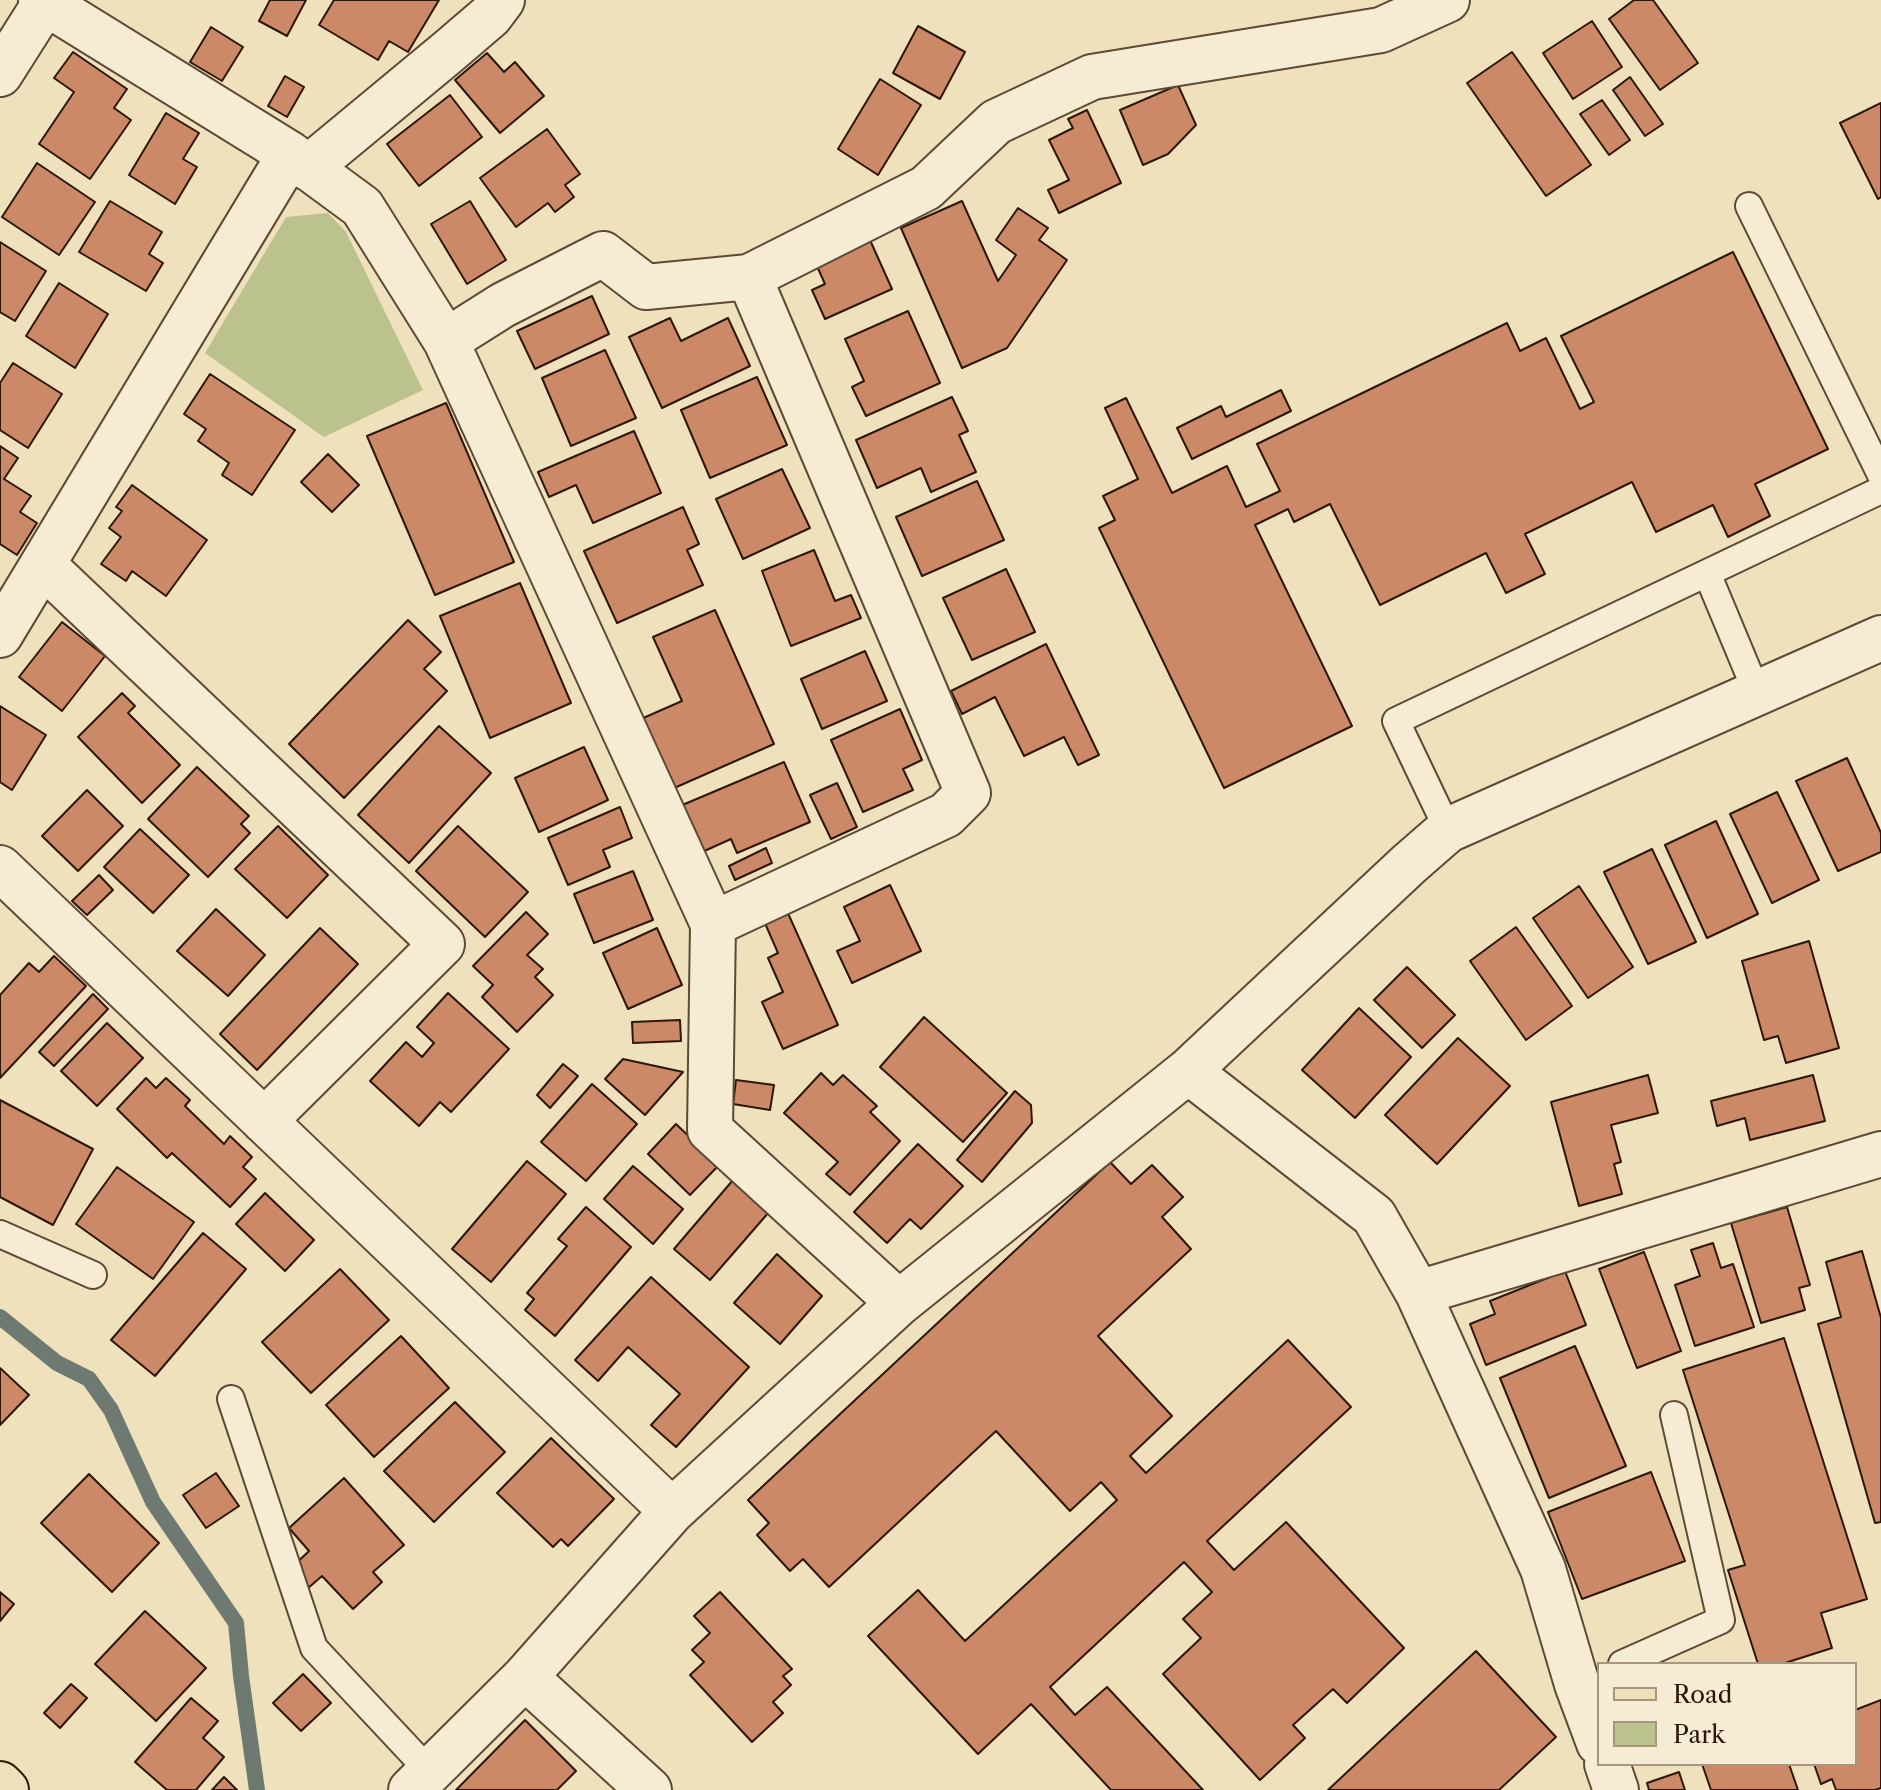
<!DOCTYPE html>
<html>
<head>
<meta charset="utf-8">
<style>
	body { margin:0 }
	#map { position:relative; width:1881px; height:1790px; overflow:hidden; background:#efe1bb; font-family:"Libre Caslon Text",serif }
	canvas { display:block }
	.legend { position:absolute; left:1597px; top:1662px; width:260px; height:104px; box-sizing:border-box; background:#f5ecd3; border:2px solid #a59683; margin:0; padding:10px 14px; list-style:none; font-size:24px; color:#2d160a }
	.legend li { display:flex; align-items:center; gap:16px; height:40px }
	.legend b { width:40px; border:2px solid #a59683 }
</style>
</head>
<body>
<div id="map">
<canvas width="1881" height="1790"></canvas>
<ul class="legend">
<li><b style="height:10px;background:#efe1bb"></b>Road</li>
<li><b style="height:22px;background:#bcc28e"></b>Park</li>
</ul>
</div>
<script>
const c = document.querySelector('canvas').getContext('2d');
c.lineJoin = 'round';
function fill(path, color) { c.fillStyle = color; c.fill(path, 'evenodd'); }
function stroke(path, color, width, dash) { c.strokeStyle = color; c.lineWidth = width; c.lineCap = dash ? 'butt' : 'round'; c.setLineDash(dash || []); c.stroke(path); }
fill(new Path2D(`
	M328,213L346,232L423,390L324,437L205,353L286,217Z`), '#bcc28e');
stroke(new Path2D(`
	M0,1317L57,1363L89,1379L111,1410L153,1502L236,1623L241,1676L257,1790`), '#6e7a71', 16);
const building = new Path2D(`
	M270,0H306L287,36L259,21Z
	M334,0H439L408,52L389,41L378,60L319,25Z
	M1634,0H1653L1698,63L1660,90L1609,19Z
	M1592,21L1622,67L1573,99L1543,53Z
	M918,26L965,52L940,99L893,73Z
	M211,27L243,47L222,81L190,62Z
	M73,52L127,89L114,108L131,120L90,179L39,144L74,92L54,78Z
	M1512,52L1591,165L1546,196L1467,83Z
	M487,53L504,72L515,62L544,96L500,133L455,80Z
	M285,76L304,87L287,117L268,106Z
	M1630,77L1663,124L1645,136L1613,90Z
	M880,79L921,105L878,175L838,149Z
	M1178,85L1196,125L1168,154L1143,165L1120,110Z
	M450,95L482,137L419,186L387,144Z
	M1602,100L1630,140L1609,155L1580,114Z
	M1881,103V197L1878,199L1840,123Z
	M1087,110L1121,183L1059,213L1048,190L1069,180L1049,140L1073,128L1068,119Z
	M166,113L199,133L183,159L197,167L175,204L129,175Z
	M547,129L580,174L565,185L574,197L555,212L548,203L516,227L480,178Z
	M37,163L95,202L59,255L2,217Z
	M110,201L162,232L149,254L163,263L146,291L79,252Z
	M470,201L506,260L467,284L431,224Z
	M962,201L998,281L1016,255L996,240L1018,208L1048,228L1039,240L1067,260L1007,348L962,368L901,228Z
	M870,240L892,289L825,319L812,290L825,284L816,264Z
	M0,242L46,271L15,321L0,312Z
	M1733,252L1828,449L1755,484L1770,516L1728,537L1713,505L1656,532L1632,482L1525,534L1545,574L1506,593L1486,553L1380,605L1330,504L1294,522L1288,509L1255,525L1352,726L1224,788L1099,528L1115,520L1103,496L1138,479L1105,408L1126,398L1172,493L1227,466L1246,507L1280,491L1257,444L1507,323L1520,351L1546,338L1580,409L1594,402L1561,336Z
	M59,283L108,314L75,368L26,336Z
	M592,296L609,334L535,369L517,331Z
	M908,311L940,383L866,416L852,387L864,381L845,339Z
	M670,318L681,341L728,318L750,366L662,408L629,337Z
	M605,350L636,418L571,446L542,378Z
	M13,363L62,394L28,448L0,430V383Z
	M210,374L295,430L252,495L222,475L229,463L198,441L206,429L184,414Z
	M757,377L787,445L710,478L681,410Z
	M1281,390L1291,411L1192,459L1177,428L1221,406L1226,417Z
	M952,397L968,431L959,435L976,472L931,492L921,468L877,488L856,440Z
	M446,403L514,562L435,595L367,436Z
	M634,431L661,493L593,523L576,485L549,497L538,472Z
	M0,446L18,458L4,479L31,496L20,512L37,523L17,555L0,544Z
	M328,454L359,485L332,512L301,482Z
	M782,469L810,528L743,559L716,499Z
	M977,481L1004,540L922,576L896,517Z
	M132,485L207,540L166,596L132,571L126,581L101,564L121,537L109,528L122,511L116,507Z
	M683,507L699,544L687,550L703,585L617,623L584,551Z
	M814,550L835,601L851,595L861,618L791,646L762,571Z
	M1006,569L1035,632L972,660L943,598Z
	M520,583L571,703L490,738L440,616Z
	M715,610L774,744L672,789L641,719L682,701L653,637Z
	M408,620L441,652L424,669L447,691L344,798L289,744Z
	M62,622L105,656L62,711L19,677Z
	M1046,644L1099,755L1078,765L1064,737L1024,756L995,697L962,714L951,691Z
	M865,651L887,701L822,729L801,679Z
	M122,693L135,706L128,713L180,765L142,803L78,737Z
	M0,706L46,735L12,790L0,782Z
	M900,709L922,760L903,769L913,790L863,812L831,740Z
	M439,726L491,773L409,863L358,815Z
	M584,747L608,800L539,832L515,778Z
	M1847,758L1881,833V852L1838,871L1796,781Z
	M784,762L810,822L737,853L731,839L700,853L680,806Z
	M197,767L249,816L241,824L250,833L208,877L148,819Z
	M837,783L857,827L831,839L810,795Z
	M87,790L123,826L78,871L42,836Z
	M1777,792L1819,880L1772,903L1730,814Z
	M620,807L632,838L603,850L610,867L568,885L548,838Z
	M1716,821L1758,914L1707,938L1665,845Z
	M278,826L328,875L287,918L235,869Z
	M458,826L528,892L485,937L416,871Z
	M140,829L189,875L153,913L104,867Z
	M766,848L772,863L735,880L729,866Z
	M1652,849L1696,942L1648,964L1604,872Z
	M633,871L653,920L594,943L574,894Z
	M99,875L113,890L87,915L72,901Z
	M890,885L921,951L852,983L837,951L860,941L844,907Z
	M1579,886L1633,967L1588,998L1533,918Z
	M216,909L265,955L228,996L177,951Z
	M787,911L838,1025L783,1049L762,1002L783,992L768,958L778,953L764,921Z
	M526,912L548,934L527,955L543,969L535,977L553,995L517,1032L482,997L493,985L473,966Z
	M1516,927L1572,1006L1526,1040L1470,961Z
	M320,928L358,964L257,1070L220,1034Z
	M657,928L682,985L628,1009L603,953Z
	M1809,941L1839,1048L1786,1063L1778,1036L1764,1040L1742,961Z
	M54,956L86,986L0,1078V995L29,963L39,972Z
	M1407,967L1455,1015L1422,1048L1374,1000Z
	M448,993L509,1049L451,1112L440,1102L419,1126L370,1081L406,1042L422,1057L434,1043L417,1027Z
	M93,994L108,1009L54,1066L39,1052Z
	M1359,1008L1411,1057L1355,1118L1302,1070Z
	M924,1017L1007,1093L963,1142L880,1067Z
	M680,1020L681,1041L633,1043L632,1022Z
	M107,1023L143,1058L97,1106L61,1071Z
	M1458,1038L1510,1086L1437,1164L1385,1115Z
	M623,1059L683,1072L645,1115L605,1079Z
	M563,1064L578,1076L550,1108L537,1095Z
	M821,1073L833,1085L843,1075L877,1106L870,1112L900,1141L850,1195L826,1174L838,1162L784,1113Z
	M1648,1075L1658,1113L1611,1125L1621,1162L1614,1164L1622,1194L1579,1206L1551,1102Z
	M1813,1075L1825,1121L1750,1140L1745,1118L1717,1126L1711,1101Z
	M146,1078L156,1088L166,1078L190,1100L185,1106L224,1144L230,1136L252,1157L243,1167L256,1179L230,1207L172,1153L167,1158L117,1109Z
	M736,1080L774,1085L770,1110L733,1104Z
	M592,1084L637,1124L586,1181L541,1142Z
	M1015,1091L1031,1105L1032,1123L982,1182L957,1160Z
	M0,1100L93,1149L53,1225L0,1197Z
	M676,1124L719,1165L690,1195L648,1154Z
	M918,1144L963,1186L921,1229L910,1219L887,1243L854,1212Z
	M527,1161L566,1194L491,1282L452,1249Z
	M1110,1162L1131,1184L1152,1165L1183,1197L1162,1217L1191,1249L1098,1336L1172,1416L1130,1456L1146,1473L1288,1340L1351,1407L1207,1541L1234,1570L1286,1522L1404,1648L1347,1703L1333,1689L1293,1725L1305,1738L1260,1780L1163,1674L1201,1638L1183,1619L1212,1592L1184,1562L1050,1687L1075,1715L1107,1687L1203,1790H1111L1031,1704L978,1754L868,1636L918,1590L965,1641L1117,1500L1101,1482L1070,1511L996,1431L829,1587L803,1559L790,1571L757,1535L769,1523L748,1500Z
	M633,1166L683,1209L653,1244L604,1199Z
	M117,1167L194,1222L153,1279L76,1224Z
	M733,1180L769,1212L710,1280L674,1249Z
	M265,1193L314,1240L285,1271L236,1224Z
	M586,1207L631,1247L555,1336L525,1310L534,1299L527,1293L567,1246L558,1239Z
	M1787,1207L1810,1285L1799,1288L1805,1310L1761,1323L1731,1223Z
	M203,1233L246,1269L155,1376L111,1340Z
	M1713,1243L1721,1268L1733,1264L1754,1327L1695,1346L1675,1285L1700,1276L1691,1250Z
	M1862,1251L1881,1318V1522L1875,1523L1818,1324L1841,1317L1826,1262Z
	M1644,1252L1681,1351L1637,1368L1599,1269Z
	M777,1254L822,1296L780,1344L734,1303Z
	M340,1269L389,1320L311,1393L262,1342Z
	M1565,1271L1586,1325L1486,1365L1470,1324L1495,1314L1490,1301Z
	M651,1277L749,1367L676,1447L651,1425L680,1394L628,1347L598,1381L575,1360Z
	M401,1336L449,1388L374,1457L326,1405Z
	M1784,1338L1867,1599L1821,1613L1832,1648L1782,1664H1758L1728,1570L1745,1565L1683,1370Z
	M1575,1346L1626,1466L1549,1498L1500,1378Z
	M0,1368L29,1395L0,1425Z
	M455,1402L505,1452L434,1522L384,1471Z
	M551,1438L614,1499L568,1546L561,1539L553,1547L497,1493Z
	M1651,1472L1685,1561L1582,1599L1548,1512Z
	M216,1473L239,1506L206,1528L183,1495Z
	M89,1474L159,1543L112,1592L41,1523Z
	M344,1478L404,1545L373,1572L382,1582L353,1609L322,1576L307,1589L290,1569L309,1551L289,1528Z
	M0,1592L14,1604L0,1621Z
	M720,1592L792,1669L783,1676L791,1685L773,1702L783,1713L752,1742L690,1675L704,1662L692,1650L710,1633L694,1616Z
	M145,1611L206,1668L156,1721L95,1664Z
	M1476,1651L1556,1737L1499,1790H1328Z
	M303,1674L331,1703L301,1731L273,1703Z
	M71,1684L87,1698L60,1728L44,1713Z
	M191,1698L218,1721L203,1738L224,1757L196,1790H167L135,1762Z
	M1881,1700V1788L1875,1790H1836L1832,1779L1821,1784L1814,1764H1855V1710Z
	M525,1720L576,1771L557,1790H456Z
	M1702,1764H1789L1798,1790H1711Z
	M1679,1772L1685,1790H1649L1647,1783Z
	M224,1777L237,1790H212Z`);
fill(building, '#cc8967');
stroke(building, '#2d160a', 2);
const lane = new Path2D(`
	M1749,206L1881,475
	M1757,693L1707,573L1881,490
	M1448,830L1396,721L1707,573
	M0,1234L93,1275
	M231,1399L314,1648L430,1772
	M1622,1664L1721,1620L1674,1415`);
const street = new Path2D(`
	M41,0L290,154L362,207L446,341L713,924L710,1130L899,1303
	M0,74L45,3
	M308,168L448,52L490,16L502,0
	M446,341L503,305L603,254L646,287L749,277L926,188L996,122L1092,77L1381,30L1447,0
	M43,565L442,944L264,1121
	M0,635L290,154
	M0,868L672,1511
	M713,924L946,815L968,793L749,277
	M1188,1071L1374,1216L1418,1293L1543,1569L1577,1684L1599,1743
	M1418,1293L1881,1154
	M525,1677L649,1790
	M1607,1764L1616,1790
	M411,1790L525,1677L672,1511L899,1303L1188,1071L1409,864L1448,830L1881,638`);
const primary = new Path2D(`
	M0,1784L6,1790`);
stroke(lane, '#5e4936', 30);
stroke(street, '#5e4936', 48);
stroke(primary, '#2d160a', 48);
stroke(lane, '#f5ecd3', 26);
stroke(street, '#f5ecd3', 44);
stroke(primary, '#efe1bb', 44);
</script>
</body>
</html>
